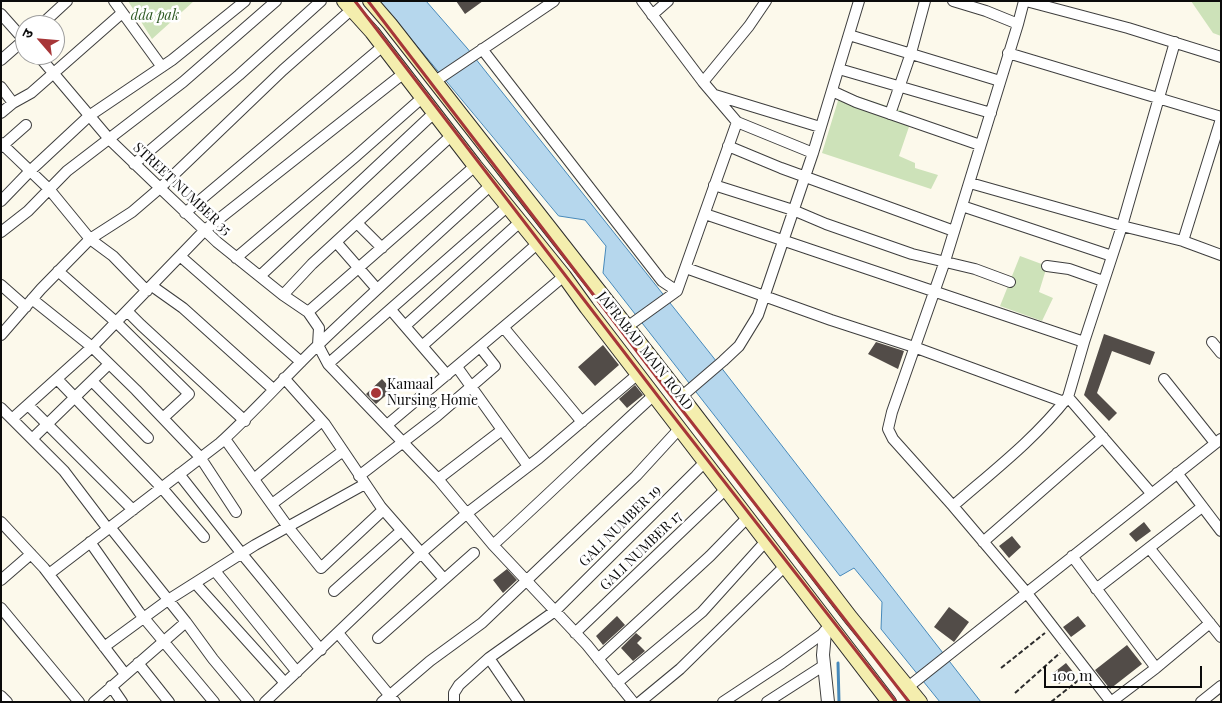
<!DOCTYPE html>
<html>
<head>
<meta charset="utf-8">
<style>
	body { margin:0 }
	#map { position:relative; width:1222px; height:703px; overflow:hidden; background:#fcf9eb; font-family:"Playfair Display","Noto Sans Devanagari",serif }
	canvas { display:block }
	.frame { position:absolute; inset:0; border:2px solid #0b0b0b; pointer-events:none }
	.north { position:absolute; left:15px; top:15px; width:50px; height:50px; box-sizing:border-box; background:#fff; border:1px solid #9d9d9d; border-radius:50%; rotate:297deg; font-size:14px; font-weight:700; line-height:20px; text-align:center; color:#0b0b0b }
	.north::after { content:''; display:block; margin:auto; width:18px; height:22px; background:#a73638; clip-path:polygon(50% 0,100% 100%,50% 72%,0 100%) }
	.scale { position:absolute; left:1044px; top:666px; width:158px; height:22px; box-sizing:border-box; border:2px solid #0b0b0b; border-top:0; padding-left:6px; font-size:15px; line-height:18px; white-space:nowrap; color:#0b0b0b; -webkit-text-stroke:4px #fff; paint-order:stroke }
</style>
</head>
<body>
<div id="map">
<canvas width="1222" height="703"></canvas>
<div class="frame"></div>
<div class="north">उ</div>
<div class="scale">100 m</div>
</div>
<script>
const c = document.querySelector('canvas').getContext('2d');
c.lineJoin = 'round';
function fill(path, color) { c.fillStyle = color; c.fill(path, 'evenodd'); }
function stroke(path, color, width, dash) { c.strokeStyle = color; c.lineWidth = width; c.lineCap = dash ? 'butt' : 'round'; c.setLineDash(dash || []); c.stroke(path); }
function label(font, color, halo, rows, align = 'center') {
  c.font = font + ' "Playfair Display",serif'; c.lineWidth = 5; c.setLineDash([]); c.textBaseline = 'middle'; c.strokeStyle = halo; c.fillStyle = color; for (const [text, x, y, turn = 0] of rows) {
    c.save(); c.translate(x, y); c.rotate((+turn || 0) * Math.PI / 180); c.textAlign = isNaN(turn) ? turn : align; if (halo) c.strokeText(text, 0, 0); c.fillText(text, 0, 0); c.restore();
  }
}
fill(new Path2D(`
	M128,1H194L152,39Z
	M1191,1H1221V36L1213,33Z
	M841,91L903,111L912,118L899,156L915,163V168L938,175L931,189L822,153Z
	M1020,256L1047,266L1039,292L1053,298L1042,321L1000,306Z`), '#cde2b9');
const water = new Path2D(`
	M380,1H426L467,48L713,357L981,702H940L881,629L882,602L854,568L840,576L603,273L606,246L585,220L559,216Z`);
fill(water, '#b6d7ed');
stroke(water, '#4789ba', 1);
stroke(new Path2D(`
	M838,663L839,702`), '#4789ba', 3);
fill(new Path2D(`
	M456,1H483L465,14Z
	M1104,334L1155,352L1150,365L1112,351L1097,393L1117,413L1109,421L1084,395Z
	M876,342L904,351L898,369L868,354Z
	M603,345L619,365L595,386L578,367Z
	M382,379L392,390L376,404L366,394Z
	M635,385L643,395L627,408L619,399Z
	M1144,522L1151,531L1136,542L1129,534Z
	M1012,536L1021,547L1009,558L999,546Z
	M507,569L517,580L503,593L493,580Z
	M949,607L969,622L954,642L934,627Z
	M617,616L625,625L603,645L596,636Z
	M1078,616L1086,626L1071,637L1063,627Z
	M636,633L642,638L637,643L645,651L633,661L621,648Z
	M1127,645L1142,664L1110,689L1095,670Z
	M1066,663L1074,673L1059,684L1052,674Z`), '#524c48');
const minor = new Path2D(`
	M114,1L162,67
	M642,1L703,82L737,122L813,153
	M953,1L986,11L1018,24
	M1024,1L1018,24L945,261L892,412L888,429L893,439L953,506L1026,592L1111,702
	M1026,1L1128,28L1221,57
	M1,14L25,41
	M652,15L668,1
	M41,25L67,1
	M849,35L1000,81
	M482,49L662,281L677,291
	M1008,53L1221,117
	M38,55L110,140L160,188L217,242L283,295L308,312L319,328L318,345
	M1,60L25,39
	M839,69L991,113
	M434,82L554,1
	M703,82L749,26L766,1
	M1,87L13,103
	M832,91L856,102L980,145
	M715,95L820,127
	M1,113L13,103L31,93L122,13
	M890,114L911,53L925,1
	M1,143L49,189L90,239L113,256L147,291
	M728,146L781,168L954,231
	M1,147L26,125
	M134,164L239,75L321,1
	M970,183L1122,226L1183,241L1221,255
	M714,185L793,210L826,224L912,254L975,269L1010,282
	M1,201L30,171L89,116L172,60L245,1
	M962,206L1112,256
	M185,213L383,46
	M705,214L1084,342
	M357,223L382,248
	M1,232L28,211L67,171L183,82L276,1
	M1183,241L1221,119
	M336,242L377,289
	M180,256L301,362
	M236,258L355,157L423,97
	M1047,266L1069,269L1103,281
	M686,268L831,320L914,347L1064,402
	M58,271L117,323L189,394L163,418
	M260,276L435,112
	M1,285L26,307
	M152,286L183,308L273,389
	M283,295L312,264L452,135
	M32,299L92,347L136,390L200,457L236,512
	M391,310L447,375
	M128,312L141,325L245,421
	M308,312L475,166
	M405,326L520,222
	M627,327L677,291L737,122
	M504,328L582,422
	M1,335L41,289L90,239L132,212L160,188L283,70L351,10
	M1212,342L1221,353
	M318,345L328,364L438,479L493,545L587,645L633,702
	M422,346L537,244
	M328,364L508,206
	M457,367L528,466
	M284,378L325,424L381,507L444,579
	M57,379L162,488L204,537
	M1164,379L1215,443
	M92,381L148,438
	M681,397L723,361L739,346L758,315L813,153L859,1
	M28,405L133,510
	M1,408L64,471L108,529
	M12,419L92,347L205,230L404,73
	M387,425L564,276
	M32,439L109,364
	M225,439L288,527L321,568L383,510
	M1177,473L1221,531
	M179,474L242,554L321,650
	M359,476L437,416L495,366L480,347
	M254,479L322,421
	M438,479L502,430
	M1151,493L1068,397L1084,342L1122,226L1175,42
	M272,504L343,451
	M953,506C992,472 1035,439 1067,398
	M1,522L44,568L125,674
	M110,527L186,622L213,659L249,702
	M90,542L139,612L214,702
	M983,542L1103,437
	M493,545C547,496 600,444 654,395
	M1150,549L1221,637
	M1072,556L1156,668
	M215,571L297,672
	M49,574L220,443C254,412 284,378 317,346C374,291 433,238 491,185
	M1,580L31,554
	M195,583L285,683
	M1096,589L1202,507
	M334,591L401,531
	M1,608L79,702
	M338,633L395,702
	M575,633L726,489
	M378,638L474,553
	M104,647L168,600L255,545L365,484
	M489,658L519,702
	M598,659L710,556L748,517
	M138,663L169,702
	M617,683L702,612L766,541
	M111,686L122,702
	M908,687L1221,439
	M1,696L7,702
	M94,702L186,622
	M265,702L421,553L466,514L539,458L638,374
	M382,702L430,661L482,623L636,476L680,428
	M454,702V693L459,685L489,658L555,611L705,462
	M640,702L680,669L785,566
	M723,702L782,663L825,632
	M767,702L823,666
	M1111,702L1156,668L1210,623
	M1201,702L1221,686`);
const tertiary = new Path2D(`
	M828,702L823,655L825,632L831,626`);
const secondary = new Path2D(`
	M344,1L372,32L475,166L564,276L587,308L889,702
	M370,1L390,24L671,383L851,618L920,702`);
stroke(minor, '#3e3e3e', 12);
stroke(tertiary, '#3e3e3e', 14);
stroke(secondary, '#2d2d2d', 16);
stroke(new Path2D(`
	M1001,668L1045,633
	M1015,693L1060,653
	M1051,702L1080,679`), '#2d2d2d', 2, [5, 2.5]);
stroke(minor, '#fff', 10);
stroke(tertiary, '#fff', 12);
stroke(secondary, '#f4eeae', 14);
stroke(new Path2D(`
	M355,1L667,408L896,702
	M368,1L675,401L909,702`), '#a73638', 3);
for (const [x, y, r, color] of [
	[376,393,6,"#a73638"]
]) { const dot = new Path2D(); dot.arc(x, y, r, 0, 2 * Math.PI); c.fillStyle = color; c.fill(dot); stroke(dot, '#fff', 2); }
label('italic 14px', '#2e5924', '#fff', [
	["dda pak",155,16]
]);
label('14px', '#0b0b0b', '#fff', [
	["STREET NUMBER 35",182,189,43],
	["JAFRABAD MAIN ROAD",645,351,52],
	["GALI NUMBER 19",620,526,-45],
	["GALI NUMBER 17",641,551,-44]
]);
label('14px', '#0b0b0b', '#fff', [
	["Kamaal",387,385],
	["Nursing Home",387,401]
], 'left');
</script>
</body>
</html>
